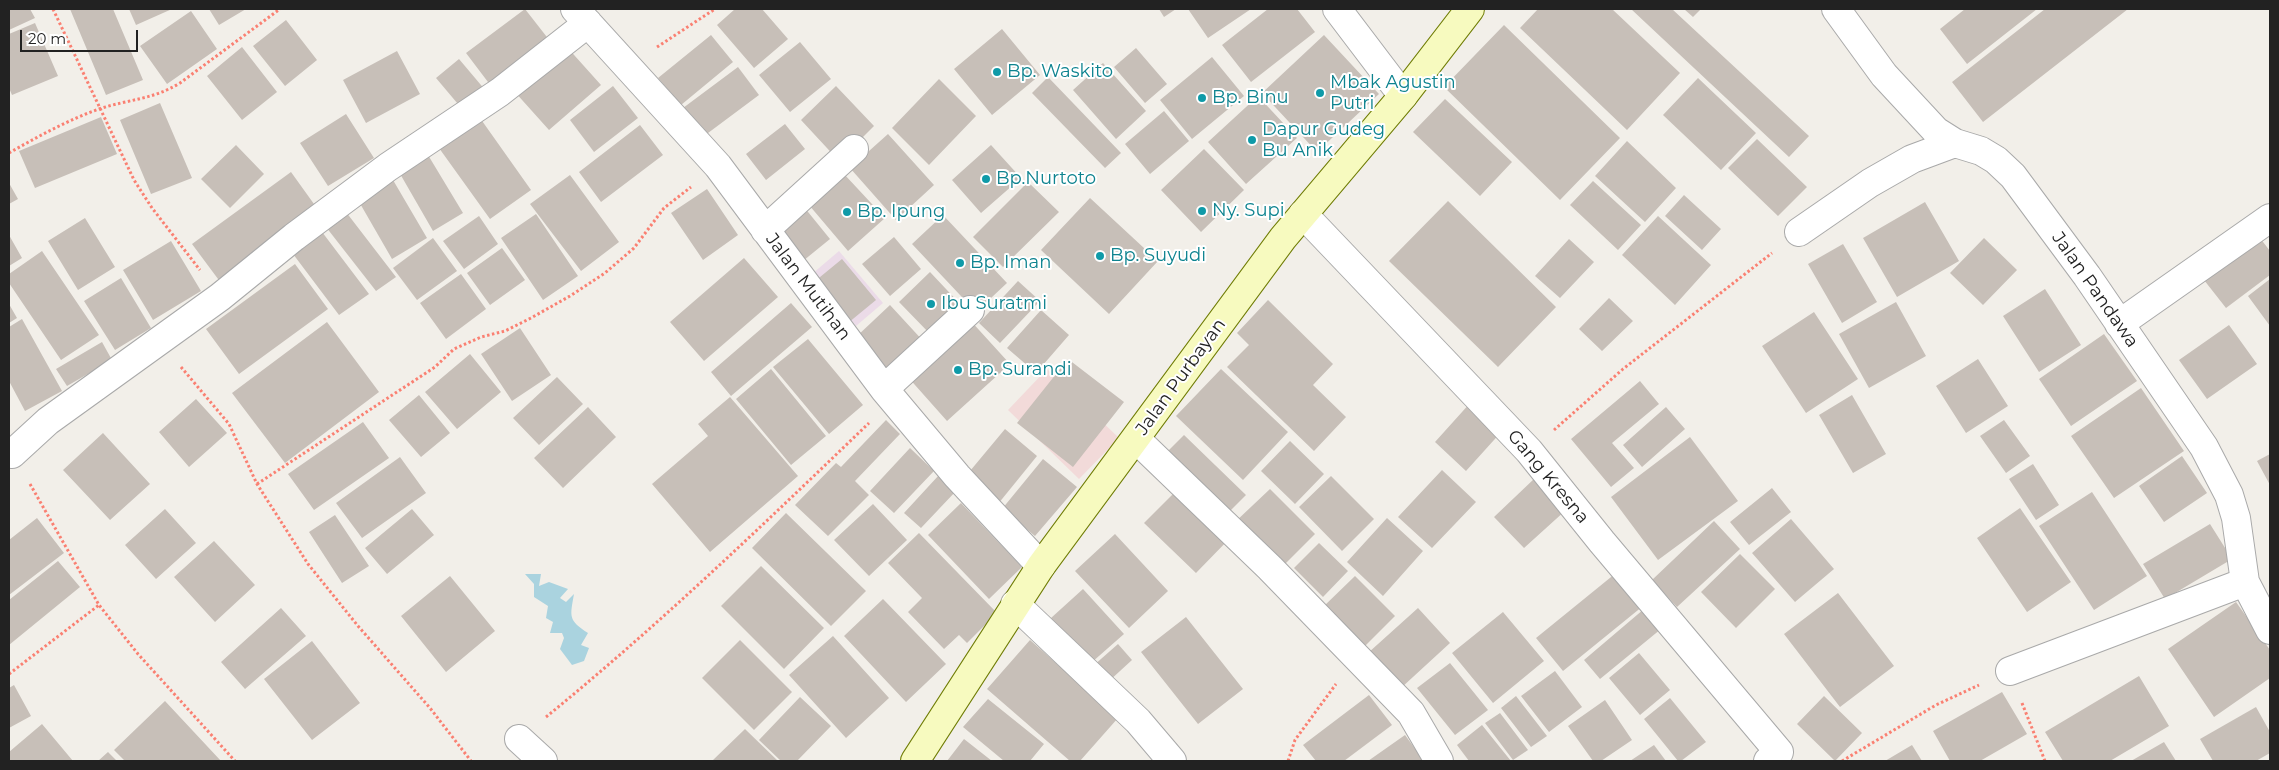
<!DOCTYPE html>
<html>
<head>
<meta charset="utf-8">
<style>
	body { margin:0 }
	#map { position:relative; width:2279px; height:770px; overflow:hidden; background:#f2efe9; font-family:Montserrat,sans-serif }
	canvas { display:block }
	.frame { position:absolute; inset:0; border:10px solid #222; pointer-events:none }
	.scale { position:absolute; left:20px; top:30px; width:118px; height:22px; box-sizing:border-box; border:2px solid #222; border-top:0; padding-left:6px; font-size:15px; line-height:18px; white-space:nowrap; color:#222; -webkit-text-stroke:4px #fff; paint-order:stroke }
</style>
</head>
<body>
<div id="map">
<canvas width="2279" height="770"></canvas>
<div class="frame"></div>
<div class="scale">20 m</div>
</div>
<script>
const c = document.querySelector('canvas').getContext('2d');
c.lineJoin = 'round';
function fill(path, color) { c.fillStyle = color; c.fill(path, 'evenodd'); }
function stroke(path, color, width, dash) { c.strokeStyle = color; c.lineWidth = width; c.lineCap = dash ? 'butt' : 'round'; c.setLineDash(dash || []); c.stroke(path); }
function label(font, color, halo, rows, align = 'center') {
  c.font = font + ' Montserrat,sans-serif'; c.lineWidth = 4; c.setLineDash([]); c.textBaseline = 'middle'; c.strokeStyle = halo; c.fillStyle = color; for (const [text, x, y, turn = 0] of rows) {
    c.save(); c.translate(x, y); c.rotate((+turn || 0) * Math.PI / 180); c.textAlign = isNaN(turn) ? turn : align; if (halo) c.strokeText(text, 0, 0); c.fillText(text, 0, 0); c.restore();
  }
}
fill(new Path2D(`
	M1047,369L1119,438L1079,479L1008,410Z`), '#f2dad9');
fill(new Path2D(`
	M839,251L883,303L856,326L812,274Z`), '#ebdbe8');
fill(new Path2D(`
	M525,574H541L539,586L549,582L568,589L560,598L566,602L574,594C570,617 568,620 588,633L581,645L589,648L584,661L572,665L560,649L564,638L562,633H550L553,622L546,618L548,606L534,597V584Z`), '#aad3df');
fill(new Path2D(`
	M9,9H30L35,18L9,30Z
	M70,9H113L143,80L106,95Z
	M129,9H172L136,25Z
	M209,9H246L219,25Z
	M525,9L550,41L491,86L466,53Z
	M735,9H762L788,39L754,68L717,25Z
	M1159,9H1176L1164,17Z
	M1188,9H1251L1208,38Z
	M1268,9H1297L1315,32L1251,82L1222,45Z
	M1538,9H1612L1680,73L1627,130L1520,28Z
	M1631,9H1672L1809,136L1789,157Z
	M1684,9H1701L1693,17Z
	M1965,9H2037L1967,64L1940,29Z
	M2045,9H2128L1983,122L1952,82Z
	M191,11L217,49L167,84L140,46Z
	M286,20L317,60L285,86L253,46Z
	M35,23L58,76L12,95L9,88V34Z
	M1504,25L1620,138L1560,200L1444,87Z
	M1002,29L1040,75L992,115L954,69Z
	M711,35L733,62L681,105L658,78Z
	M1324,35L1379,94L1317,152L1262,93Z
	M800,42L831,79L790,112L759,75Z
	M566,46L601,85L549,130L514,91Z
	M242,47L277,92L242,120L207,76Z
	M1136,48L1167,84L1145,103L1114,67Z
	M397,51L420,94L366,123L343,80Z
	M1212,57L1244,96L1192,139L1160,100Z
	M459,59L486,91L463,110L436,78Z
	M1103,63L1146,111L1116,139L1073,90Z
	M738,67L759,95L704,136L683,108Z
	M1048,77L1121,153L1105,168L1032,93Z
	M1698,78L1756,133L1721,170L1663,115Z
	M939,79L976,116L929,165L892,128Z
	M613,86L638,118L594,152L570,120Z
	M836,86L874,126L839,161L801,120Z
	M1258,96L1297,138L1246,184L1208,142Z
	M1445,99L1512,162L1480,196L1413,132Z
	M160,103L192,178L151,194L120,120Z
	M1164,111L1189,141L1150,174L1125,144Z
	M346,114L374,158L328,186L300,143Z
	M101,117L117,154L35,188L19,151Z
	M480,118L531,190L490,219L439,148Z
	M785,124L805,149L766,180L746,154Z
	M640,125L663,155L601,202L579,172Z
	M888,134L934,185L896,220L850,168Z
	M1757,139L1807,187L1778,216L1728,168Z
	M1627,141L1676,188L1645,222L1595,176Z
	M236,145L264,174L230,208L201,179Z
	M991,145L1021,178L981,213L952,180Z
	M1204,149L1244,190L1201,232L1161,190Z
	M428,155L463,213L433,231L399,172Z
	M291,172L319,211L221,283L192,244Z
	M844,174L885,218L848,251L809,205Z
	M570,175L619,242L581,271L530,204Z
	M393,180L427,238L392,259L358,200Z
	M1593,181L1641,225L1618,250L1570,205Z
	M1028,182L1059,212L1003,267L973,237Z
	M9,183L18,199L9,204Z
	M707,189L738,235L703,260L671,213Z
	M1684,195L1721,229L1702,250L1665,216Z
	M1090,198L1158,261L1109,314L1041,250Z
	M1448,201L1556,307L1498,367L1389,261Z
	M1925,202L1959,261L1897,297L1863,238Z
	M804,207L830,239L798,265L772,233Z
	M346,212L396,277L376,291L326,227Z
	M536,214L578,276L543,300L501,238Z
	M943,215L1007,283L976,312L912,244Z
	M479,216L498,244L464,269L443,241Z
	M1658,216L1711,265L1675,305L1622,255Z
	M85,218L115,267L78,290L48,241Z
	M316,224L369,294L339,315L287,246Z
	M9,235L22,258L9,266Z
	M894,237L921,269L890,296L862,264Z
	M433,238L457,271L417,300L393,268Z
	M1984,238L2017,270L1983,305L1950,273Z
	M2260,238L2270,251V275L2226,308L2204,280Z
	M1569,239L1594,262L1560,298L1535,276Z
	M171,241L201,291L153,320L123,270Z
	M1843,244L1877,302L1842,323L1808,264Z
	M502,248L525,280L490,305L467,273Z
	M42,251L99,335L61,360L9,283V274Z
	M744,258L778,297L704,361L670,322Z
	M842,259L876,300L848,323L814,282Z
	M295,264L328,309L239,374L206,329Z
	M930,272L962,306L932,336L899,302Z
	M461,274L486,309L446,339L420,303Z
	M121,278L151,328L115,350L84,301Z
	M2270,279V326L2248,296Z
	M1018,281L1040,301L1000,343L979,323Z
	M2045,289L2081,345L2039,372L2003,316Z
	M1609,298L1633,321L1602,351L1579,329Z
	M1268,300L1333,364L1313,385L1346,417L1314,451L1227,367L1249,345L1237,333Z
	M1896,302L1926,356L1869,388L1839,334Z
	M791,303L812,327L731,396L711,372Z
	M9,304L17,318L9,323Z
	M890,305L925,343L892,374L856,337Z
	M1041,310L1069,335L1036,373L1007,348Z
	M1814,312L1858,379L1806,413L1762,346Z
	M22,319L62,391L25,411L9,381V327Z
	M969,319L1010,364L947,421L907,376Z
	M327,322L379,392L285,463L232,393Z
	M2229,325L2257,364L2207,399L2179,360Z
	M520,328L551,375L512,401L481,354Z
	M2104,334L2137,381L2071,426L2039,379Z
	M808,339L863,405L829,434L773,367Z
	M102,342L112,360L67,386L56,369Z
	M470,354L501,392L457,429L425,392Z
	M1068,359L1124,402L1073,467L1017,423Z
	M1978,359L2008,406L1966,433L1936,386Z
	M771,369L826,436L791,465L736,399Z
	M1221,369L1288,432L1243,480L1176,416Z
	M557,377L583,404L539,445L513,418Z
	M1640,381L1659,404L1612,443L1634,468L1611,487L1571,439Z
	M2141,388L2184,451L2114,498L2071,436Z
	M419,395L450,433L421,457L389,420Z
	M1852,395L1886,454L1853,473L1819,415Z
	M730,397L798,476L710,552L652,484L708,436L698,424Z
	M196,399L227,433L189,467L159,432Z
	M1471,402L1503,430L1466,471L1435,442Z
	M588,407L616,437L563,488L534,458Z
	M1666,407L1685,429L1642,467L1623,445Z
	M886,420L900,434L855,481L869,495L828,536L795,505L836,463L841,467Z
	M2004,420L2030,456L2006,473L1980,436Z
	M363,422L389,458L314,510L288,474Z
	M1005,429L1037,456L998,504L965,477Z
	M103,433L150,484L110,520L63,470Z
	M1184,435L1246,495L1223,518L1161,458Z
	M1690,437L1738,501L1658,560L1611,497Z
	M1290,441L1324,474L1295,504L1261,471Z
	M910,448L934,471L894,513L870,491Z
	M2270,454V485L2257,461Z
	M2182,456L2207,493L2164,522L2139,486Z
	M400,457L426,493L362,538L336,503Z
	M1043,459L1077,487L1035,536L1002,509Z
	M2033,464L2059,505L2036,520L2009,479Z
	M1442,470L1476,502L1432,548L1398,517Z
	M939,475L956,491L921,528L904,513Z
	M1331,476L1374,519L1342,551L1299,507Z
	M1535,478L1566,510L1524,548L1494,517Z
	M1181,486L1232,536L1196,573L1144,523Z
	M1772,488L1791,512L1749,545L1730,522Z
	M1270,489L1315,534L1280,569L1234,523Z
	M2092,492L2147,576L2094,610L2039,526Z
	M961,503L1022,567L989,599L928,535Z
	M873,504L907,540L869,576L834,540Z
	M2020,508L2071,582L2027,612L1977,538Z
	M165,509L196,543L156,579L125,545Z
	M412,509L434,535L387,574L365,548Z
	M786,513L866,591L831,626L752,548Z
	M335,515L369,566L342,583L309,532Z
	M37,518L64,553L9,595V540Z
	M1387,518L1423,551L1383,596L1347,562Z
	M1791,519L1834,569L1795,602L1752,553Z
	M1714,521L1740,549L1677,607L1652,580Z
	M2210,524L2232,559L2165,599L2143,564Z
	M919,533L997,613L967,643L959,635L944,649L908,612L922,598L888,563Z
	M1115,534L1168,591L1129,628L1075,571Z
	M214,541L255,585L215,622L174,577Z
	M1319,543L1348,571L1323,597L1294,568Z
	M1740,554L1775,589L1736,628L1701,592Z
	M58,561L80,587L9,645V600Z
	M761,566L824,628L784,669L721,606Z
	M1616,573L1643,606L1563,671L1536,638Z
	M450,576L495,631L446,672L401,616Z
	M1355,576L1395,616L1362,649L1322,608Z
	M1083,589L1124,634L1091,663L1051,618Z
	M1838,593L1894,666L1840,707L1784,634Z
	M883,599L946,664L906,702L844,636Z
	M2236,602L2270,650V678L2214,717L2168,649Z
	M281,608L306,636L245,689L221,662Z
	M1418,608L1450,643L1401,688L1368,653Z
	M1644,609L1661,629L1600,679L1584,660Z
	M1503,612L1544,661L1493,703L1452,653Z
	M1186,617L1243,689L1198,724L1141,652Z
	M833,636L889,698L846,738L789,675Z
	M740,640L792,692L754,730L702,678Z
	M1030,640L1118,718L1080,761H1070L987,689Z
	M312,641L360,703L312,740L264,679Z
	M1118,644L1132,660L1108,682L1093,666Z
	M1639,653L1670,690L1640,715L1609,678Z
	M1450,663L1488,710L1455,735L1417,688Z
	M1555,671L1582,707L1549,732L1521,696Z
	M2139,676L2169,726L2110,761H2063L2045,732Z
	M14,685L31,716L9,728V688Z
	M2002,692L2027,734L1980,761H1950L1933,731Z
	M1369,695L1392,725L1344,761H1316L1303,745Z
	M1516,696L1547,736L1531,747L1501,708Z
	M1824,696L1862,733L1835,761L1797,724Z
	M800,697L831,726L797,761H781L759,740Z
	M1670,698L1706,742L1681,761H1678L1644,719Z
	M988,699L1044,744L1030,761H1004L963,727Z
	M1605,700L1632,740L1601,761H1593L1568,726Z
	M165,701L221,761H125L114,750Z
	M2256,707L2270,732V753L2256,761H2213L2200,739Z
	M1500,713L1528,750L1513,760L1485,723Z
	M42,724L73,761H9V752Z
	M1482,725L1511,761H1469L1457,745Z
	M745,729L778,761H712Z
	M1405,735L1424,761H1368Z
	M964,739L992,761H947Z
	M2164,742L2176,761H2131Z
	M1654,745L1666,761H1630Z
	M1912,745L1922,761H1885Z
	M108,752L117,761H98Z`), '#c7bfb8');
const street = new Path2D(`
	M575,9L718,166L884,389L957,476L1041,566
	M1337,9L1403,96
	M1836,9L1884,75L1936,131L1955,143L1981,151L1996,160L2013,176L2087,276L2204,447L2229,495L2236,518L2245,582L2270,630
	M1303,214L1529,451L1602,542L1779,752L1768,761
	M765,230L854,149
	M1799,232L1870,183L1912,159L1955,143
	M2119,324L2270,218
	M884,389L970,310
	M1136,439L1270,568L1411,713L1439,761
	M12,454L48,421L220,297L294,237L388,167L500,92L588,23
	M1015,604L1138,721L1172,761
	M2010,671L2245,582
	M519,739L543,761`);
const secondary = new Path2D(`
	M915,761L1041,566L1283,238L1403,96L1470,9`);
stroke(street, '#a9a9a9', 30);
stroke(secondary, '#707d05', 30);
stroke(new Path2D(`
	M53,9L134,180L152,208L200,270
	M657,47L715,9
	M9,153C37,137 68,120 99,109C129,99 152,100 180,83L280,9
	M181,367L229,424L257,484L308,564L358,626L430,708L471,761
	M1554,430L1623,369L1772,253
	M30,484L99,605L138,654L235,761
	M257,484L435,367L454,349L481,337L505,331L531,318L570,296L605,273L634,248L664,208L691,187
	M9,674L99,605
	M2022,703L2045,761
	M546,717C659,625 764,524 869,423
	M1288,761L1295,740L1336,684
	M1842,761L1936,705L1979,685`), '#fa8072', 3, [2.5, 2.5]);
stroke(street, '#fff', 28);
stroke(secondary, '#f7fabf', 28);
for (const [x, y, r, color] of [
	[997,72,5,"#0f9aa8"],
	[1320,93,5,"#0f9aa8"],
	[1202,98,5,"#0f9aa8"],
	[1252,140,5,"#0f9aa8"],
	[986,179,5,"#0f9aa8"],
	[1202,211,5,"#0f9aa8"],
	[847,212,5,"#0f9aa8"],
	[1100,256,5,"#0f9aa8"],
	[960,263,5,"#0f9aa8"],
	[931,304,5,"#0f9aa8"],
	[958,370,5,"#0f9aa8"]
]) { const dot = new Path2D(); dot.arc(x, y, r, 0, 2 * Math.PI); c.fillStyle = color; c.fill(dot); stroke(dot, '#fff', 2); }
label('18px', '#0d838f', '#fff', [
	["Bp. Waskito",1007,72],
	["Mbak Agustin",1330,83],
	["Putri",1330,104],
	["Bp. Binu",1212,98],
	["Dapur Gudeg",1262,130],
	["Bu Anik",1262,151],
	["Bp.Nurtoto",996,179],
	["Ny. Supi",1212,211],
	["Bp. Ipung",857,212],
	["Bp. Suyudi",1110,256],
	["Bp. Iman",970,263],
	["Ibu Suratmi",941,304],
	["Bp. Surandi",968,370]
], 'left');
label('18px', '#222', '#fff', [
	["Jalan Mutihan",808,287,53],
	["Jalan Pandawa",2095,290,55],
	["Jalan Purbayan",1181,377,-54],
	["Gang Kresna",1548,477,50]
]);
</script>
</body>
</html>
